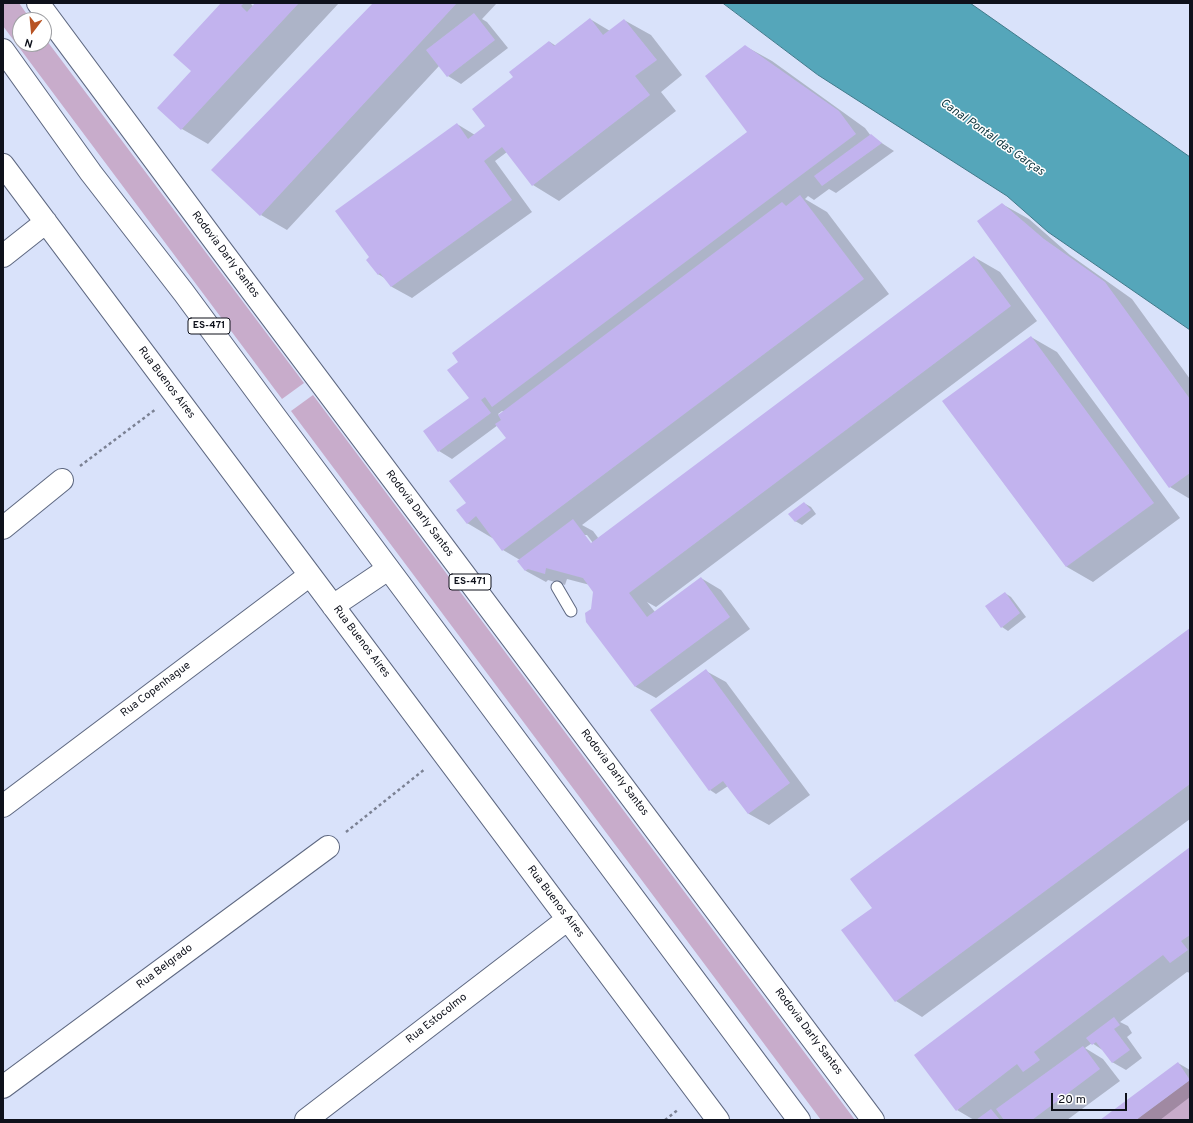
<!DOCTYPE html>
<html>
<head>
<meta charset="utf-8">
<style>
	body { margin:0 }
	#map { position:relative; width:1193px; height:1123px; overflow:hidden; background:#d9e2fa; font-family:Overpass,sans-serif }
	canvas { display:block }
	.frame { position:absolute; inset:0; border:4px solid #0e111b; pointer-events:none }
	.north { position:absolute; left:12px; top:12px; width:40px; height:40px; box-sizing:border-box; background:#fff; border:1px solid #9fa0a4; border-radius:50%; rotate:196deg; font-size:11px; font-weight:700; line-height:16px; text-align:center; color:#0e111b }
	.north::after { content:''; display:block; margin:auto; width:14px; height:18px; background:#b85323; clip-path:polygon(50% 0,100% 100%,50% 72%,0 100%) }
	.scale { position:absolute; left:1051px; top:1093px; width:76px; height:18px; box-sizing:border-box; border:2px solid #0e111b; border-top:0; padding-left:5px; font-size:12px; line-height:14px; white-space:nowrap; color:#0e111b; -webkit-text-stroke:3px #fff; paint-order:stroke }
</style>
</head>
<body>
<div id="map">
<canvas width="1193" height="1123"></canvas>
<div class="frame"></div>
<div class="north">N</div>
<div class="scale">20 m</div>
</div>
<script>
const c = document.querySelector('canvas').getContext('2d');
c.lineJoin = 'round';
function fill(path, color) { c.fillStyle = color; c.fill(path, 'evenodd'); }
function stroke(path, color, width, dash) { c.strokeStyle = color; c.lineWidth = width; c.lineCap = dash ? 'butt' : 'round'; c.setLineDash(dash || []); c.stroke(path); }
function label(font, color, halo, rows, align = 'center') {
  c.font = font + ' Overpass,sans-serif'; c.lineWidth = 3; c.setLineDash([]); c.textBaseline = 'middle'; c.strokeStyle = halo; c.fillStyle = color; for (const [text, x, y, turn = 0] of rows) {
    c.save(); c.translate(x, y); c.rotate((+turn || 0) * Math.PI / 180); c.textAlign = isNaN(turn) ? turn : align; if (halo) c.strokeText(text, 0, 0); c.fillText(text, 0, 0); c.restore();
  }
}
fill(new Path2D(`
	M3,3H19L31,20H20V44H44V37L304,383L282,399L3,26Z
	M313,395L855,1120H821L291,411Z
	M1190,1080V1120H1136Z`), '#c8accb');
const water = new Path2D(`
	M723,3H970L1190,157V330L1048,232L1007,196L818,75Z`);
fill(water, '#55a6ba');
stroke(water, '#40798a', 1);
fill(new Path2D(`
	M222,3H250L253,6L256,3H339L208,144L182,129L159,108L193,71Z
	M375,3H497L482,19L487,22L508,48L461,84L448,76L439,66L287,230L261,215Z
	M590,19L610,31L624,20L651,35L682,75L661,92L676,111L559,201L533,185L507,152L495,161L532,212L412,298L392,287L386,279L378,274L457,124L475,135L486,126L515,77L550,42L556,46Z
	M745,46L772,61L865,128L871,136L894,151L836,193L829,189L814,200L808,196L805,199L827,212L889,294L582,525L593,531L599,539L974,257L1000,272L1037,321L656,607L647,602L655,612L701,578L721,590L750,629L656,698L636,687L592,609L594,592L590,585L567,579L565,585L548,580L546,582L526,571L518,561L520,560L503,550L494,539L467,523V503L507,438L498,425L452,459L439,451L470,398L748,132ZM502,411L504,412L500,416L498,414ZM584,535H587L593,543L591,544Z
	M1002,204L1029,219L1070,255L1132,299L1190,379V499L1170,487Z
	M1031,337L1057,352L1180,518L1093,582L1067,567L944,401Z
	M804,503L811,507L816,514L802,525L795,521Z
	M1005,593L1011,597L1026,617L1008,631L1002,627Z
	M1190,629V819L922,1017L896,1001L873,908Z
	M706,671L726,682L810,795L769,825L749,814L728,786L716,794L710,790Z
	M1190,848V973L1187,972L1120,1022L1128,1026L1132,1033L1127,1037L1142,1058L1126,1070L1112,1062L1104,1051L1092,1043L1085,1048L1103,1059L1120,1081L1067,1120H974L957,1110Z
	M1178,1063L1190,1070V1097L1160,1120H1102Z`), '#0003');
fill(new Path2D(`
	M221,3H244L241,6L247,12L255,3H299L181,130L157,108L191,71L173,55Z
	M373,3H457L260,216L211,170Z
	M474,13L495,40L447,77L426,50Z
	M590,18L603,35L624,19L657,60L635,76L650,95L532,186L502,147L484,161L512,200L391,287L380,273L378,275L366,260L369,257L335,211L457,123L468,139L485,126L472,109L513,77L509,72L549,41L554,46Z
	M745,45L839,111L856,134L492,407L485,397L481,400L491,413L438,452L423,431L469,398L447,370L458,362L452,353L747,132L705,76Z
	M871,134L882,143L822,186L814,176Z
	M800,195L864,279L502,551L476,516L467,524L456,510L466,503L449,481L506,438L495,424L501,420L498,415L782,202L786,206Z
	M1002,203L1044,239L1105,282L1190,399V473L1169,488L977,221Z
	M974,256L1011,306L629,593L647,617L701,577L730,617L635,687L586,622L585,613L591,609L593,592L583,578L546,568L545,574L528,569L525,571L517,561L573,519L591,543Z
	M1031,336L1154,503L1066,567L942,401Z
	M804,502L811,510L795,522L788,514Z
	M1005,592L1020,613L1001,628L985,606Z
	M1190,628V784L895,1002L841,930L872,908L850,879Z
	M706,669L790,783L748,814L723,781L709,791L650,710Z
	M1190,847V935L1181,941L1188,950L1170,963L1163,955L1034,1052L1040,1060L1023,1072L1017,1064L956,1111L914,1055Z
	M1114,1017L1120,1025L1114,1029L1130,1050L1112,1063L1096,1042L1092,1045L1086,1038Z
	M1083,1046L1100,1069L1032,1120H1004L996,1109Z
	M1178,1062L1190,1080L1136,1120H1100Z
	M991,1109L1000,1120H976Z`), '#c2b3ee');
const service = new Path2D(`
	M557,587L571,611`);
const minor = new Path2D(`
	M3,165L718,1120
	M3,256L46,222
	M3,528L62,480
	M333,606L388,569
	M3,806L310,575
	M3,1087L328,847
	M306,1120L568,919`);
const primary = new Path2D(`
	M38,3L219,247L873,1120
	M3,50L91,173L184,293L274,415L799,1120`);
stroke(service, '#5e6881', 13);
stroke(minor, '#5e6881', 24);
stroke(primary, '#5e6881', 24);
stroke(new Path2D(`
	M80,466L156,409
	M346,832L425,769
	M665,1120L679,1109`), '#7b8193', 2.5, [3, 3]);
stroke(service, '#fff', 11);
stroke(minor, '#fff', 22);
stroke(primary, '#fff', 22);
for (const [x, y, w] of [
	[209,326,42],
	[470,582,42]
]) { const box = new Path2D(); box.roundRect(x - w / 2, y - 8, w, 16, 3); c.fillStyle = '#fff'; c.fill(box); stroke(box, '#0e111b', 1); }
label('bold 10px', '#0e111b', null, [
	["ES-471",209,326],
	["ES-471",470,582]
]);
label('11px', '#0e111b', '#fff', [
	["Rodovia Darly Santos",225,255,53],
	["Rua Buenos Aires",166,383,53],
	["Rodovia Darly Santos",419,514,53],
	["Rua Buenos Aires",361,642,53],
	["Rua Copenhague",156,690,-37],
	["Rodovia Darly Santos",614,773,53],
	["Rua Buenos Aires",555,902,53],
	["Rua Belgrado",165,967,-37],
	["Rua Estocolmo",437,1019,-38],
	["Rodovia Darly Santos",808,1032,53]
]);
label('italic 12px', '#0b333c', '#fff', [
	["Canal Pontal das Garças",992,138,35]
]);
</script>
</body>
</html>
